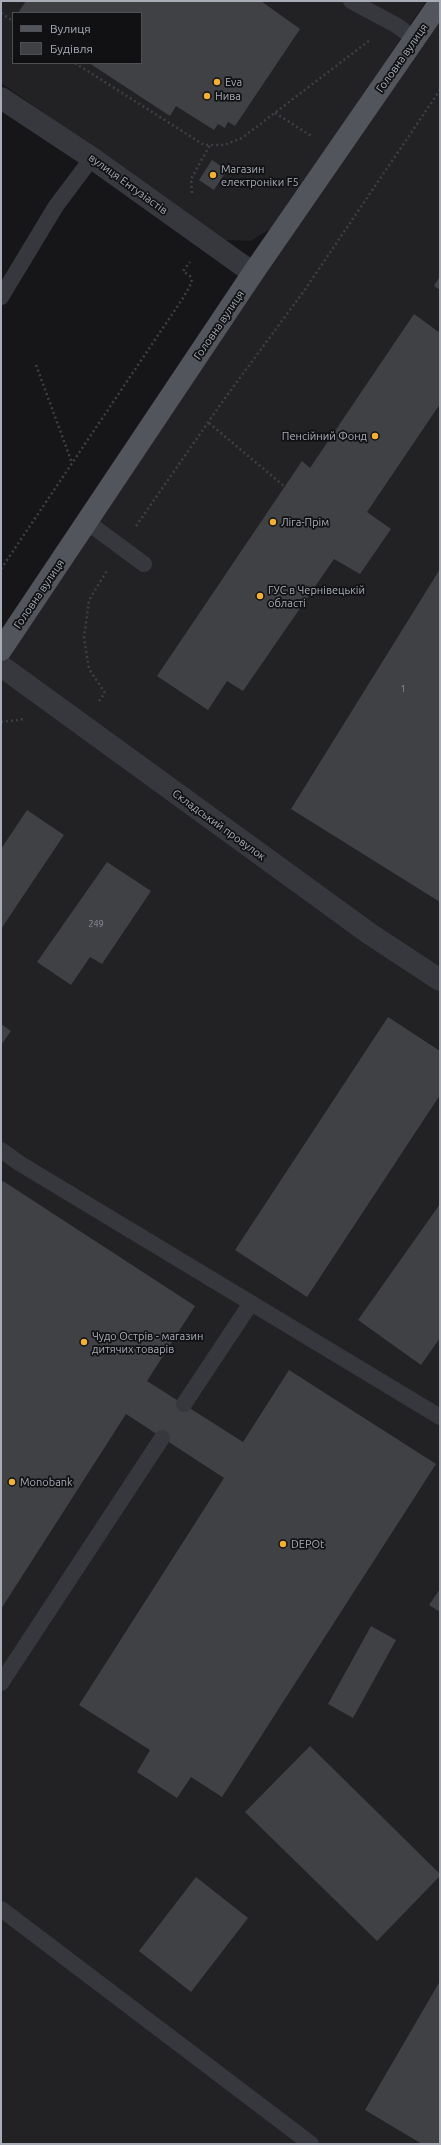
<!DOCTYPE html>
<html>
<head>
<meta charset="utf-8">
<style>
	body { margin:0 }
	#map { position:relative; width:441px; height:2145px; overflow:hidden; background:#161618; font-family:Ubuntu,sans-serif }
	canvas { display:block }
	.frame { position:absolute; inset:0; border:2px solid #a8adb8; pointer-events:none }
	.legend { position:absolute; left:12px; top:12px; width:130px; height:52px; box-sizing:border-box; background:#111113; border:1px solid #4d4f55; margin:0; padding:5px 7px; list-style:none; font-size:12px; color:#a8adb8 }
	.legend li { display:flex; align-items:center; gap:8px; height:20px }
	.legend b { width:20px; border:1px solid #4d4f55 }
</style>
</head>
<body>
<div id="map">
<canvas width="441" height="2145"></canvas>
<div class="frame"></div>
<ul class="legend">
<li><b style="height:5px;background:#53555c"></b>Вулиця</li>
<li><b style="height:11px;background:#404145"></b>Будівля</li>
</ul>
</div>
<script>
const c = document.querySelector('canvas').getContext('2d');
c.lineJoin = 'round';
function fill(path, color) { c.fillStyle = color; c.fill(path, 'evenodd'); }
function stroke(path, color, width, dash) { c.strokeStyle = color; c.lineWidth = width; c.lineCap = dash ? 'butt' : 'round'; c.setLineDash(dash || []); c.stroke(path); }
function label(font, color, halo, rows, align = 'center') {
  c.font = font + ' Ubuntu,sans-serif'; c.lineWidth = 3.5; c.setLineDash([]); c.textBaseline = 'middle'; c.strokeStyle = halo; c.fillStyle = color; for (const [text, x, y, turn = 0] of rows) {
    c.save(); c.translate(x, y); c.rotate((+turn || 0) * Math.PI / 180); c.textAlign = isNaN(turn) ? turn : align; if (halo) c.strokeText(text, 0, 0); c.fillText(text, 0, 0); c.restore();
  }
}
fill(new Path2D(`
	M1,1H426L272,228L250,241L225,240L1,83ZM13,13H141V63H13Z
	M440,15V2144H1V664Z`), '#222225');
fill(new Path2D(`
	M26,1H261L300,29L235,126L228,122L225,128L218,124L214,130L176,106L170,116L89,63H141V13H18Z
	M212,160L227,170L214,190L199,180Z
	M440,276V290L434,286Z
	M414,314L440,333V404L367,512L391,529L360,574L334,559L243,691L227,681L208,710L157,676L302,461L310,468Z
	M440,569V902L291,809Z
	M27,810L64,835L1,929V849Z
	M107,862L151,891L102,964L90,957L71,985L37,962Z
	M388,1017L440,1051V1095L307,1297L235,1250Z
	M1,1024L11,1031L1,1045Z
	M3,1181L195,1306L147,1381L243,1442L289,1370L436,1464L222,1797L191,1777L177,1798L137,1772L150,1750L79,1705L224,1478L126,1414L1,1609V1184Z
	M440,1204V1338L421,1365L358,1320Z
	M440,1589V1612L429,1605Z
	M371,1626L396,1640L353,1718L328,1704Z
	M310,1746L440,1874V1876L377,1941L245,1812Z
	M196,1877L248,1918L191,1992L139,1951Z
	M440,1981V2144H422L365,2110Z`), '#404145');
stroke(new Path2D(`
	M1,13L13,21
	M75,63L204,145H224L242,138L370,40
	M275,113L313,137
	M192,193L191,179L210,145
	M36,365L72,463
	M209,423L285,487
	M136,526L225,398L304,291L440,90
	M1,569L183,298L192,282L190,276L183,271L190,262
	M99,701L105,693L89,669L84,638L89,600L108,569
	M1,722L25,719`), '#3d3f44', 2.5, [2, 3]);
stroke(new Path2D(`
	M351,1L396,25L415,39
	M1,297L56,206L92,158
	M87,522L144,564
	M1,1150L19,1163L440,1417
	M184,1404L251,1303
	M1,1683L162,1438
	M1,1909L311,2144`), '#37383d', 16);
stroke(new Path2D(`
	M1,98L92,158L253,273
	M1,666L370,934L440,980`), '#37383d', 22);
stroke(new Path2D(`
	M1,650L253,273L440,2`), '#53555c', 22);
for (const [x, y, r, color] of [
	[217,82,4,"#f2b134"],
	[207,96,4,"#f2b134"],
	[213,175,4,"#f2b134"],
	[375,436,4,"#f2b134"],
	[273,522,4,"#f2b134"],
	[260,596,4,"#f2b134"],
	[84,1342,4,"#f2b134"],
	[12,1482,4,"#f2b134"],
	[283,1544,4,"#f2b134"]
]) { const dot = new Path2D(); dot.arc(x, y, r, 0, 2 * Math.PI); c.fillStyle = color; c.fill(dot); stroke(dot, '#111113', 1.5); }
label('9px', '#8e929b', null, [
	["1",403,689],
	["249",96,924]
]);
label('11px', '#a8adb8', '#111113', [
	["Головна вулиця",402,58,-55],
	["вулиця Ентузіастів",128,184,36],
	["Головна вулиця",219,325,-56],
	["Головна вулиця",39,594,-56],
	["Складський провулок",219,825,36]
]);
label('11px', '#a8adb8', '#111113', [
	["Eva",225,82],
	["Нива",215,96],
	["Магазин",221,169],
	["електроніки F5",221,182],
	["Пенсійний Фонд",367,436,"right"],
	["Ліга-Прім",281,522],
	["ГУС в Чернівецькій",268,590],
	["області",268,603],
	["Чудо Острів - магазин",92,1336],
	["дитячих товарів",92,1349],
	["Monobank",20,1482],
	["DEPOt",291,1544]
], 'left');
</script>
</body>
</html>
